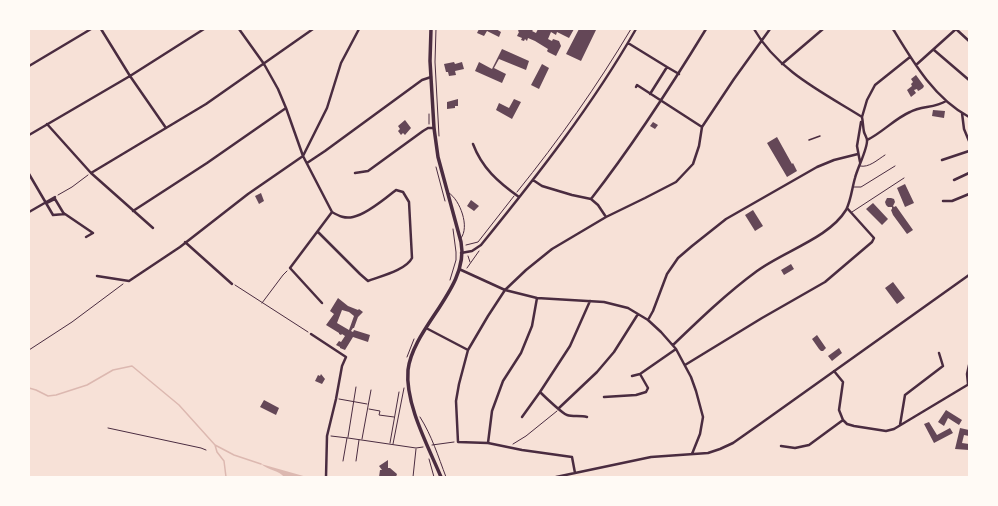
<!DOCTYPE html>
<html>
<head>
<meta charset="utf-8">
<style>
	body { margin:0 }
	#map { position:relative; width:998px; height:506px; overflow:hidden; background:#f7e1d7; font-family:Arial,sans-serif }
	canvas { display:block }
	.frame { position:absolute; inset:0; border:30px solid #fffaf5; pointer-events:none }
</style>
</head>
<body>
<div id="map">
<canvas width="998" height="506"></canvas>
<div class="frame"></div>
</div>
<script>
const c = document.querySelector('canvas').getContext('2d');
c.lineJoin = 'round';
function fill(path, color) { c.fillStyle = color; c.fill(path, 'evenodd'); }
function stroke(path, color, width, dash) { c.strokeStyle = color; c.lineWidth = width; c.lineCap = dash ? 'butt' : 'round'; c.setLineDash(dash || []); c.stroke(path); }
fill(new Path2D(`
	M261,464L307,477H284C280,471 268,470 261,464Z`), '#dcb8b0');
stroke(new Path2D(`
	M29,388L36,390L48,396L56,395L87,385L113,370L132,366L179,405L215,445L217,452L224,461L226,477
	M215,445L234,455L261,464`), '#dcb8b0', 1.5);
fill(new Path2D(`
	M479,29H496L501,32L499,37L487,31L484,36L477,33Z
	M519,29H534L532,31L536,33L538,29H574L569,38L557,32L556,35L551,32L548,39L552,41L553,39L559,41L561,46L556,56L548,52L547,51L548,49L535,41L528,38L527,41L525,39L524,41L521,40L522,38L517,36L519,32L518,31Z
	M579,29H594L596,30L581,61L566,54Z
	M502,49L529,61L526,70L499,59L494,68L506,74L502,83L475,71L479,62L492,69Z
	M454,62L455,64L462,62L464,69L455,71L456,75L449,76L448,72H446L444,64Z
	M542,64L549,68L539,89L531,85Z
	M916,75L924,86L923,88L920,90L918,91L917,89L914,90L916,93L911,97L907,90L912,86L911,84L913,82L911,79Z
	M458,99V106H455V108L447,109V102Z
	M514,99L521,102L512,119L496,110L499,103L509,108Z
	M933,110L945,111L944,118L932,116Z
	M405,120L411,128L405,135L403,133L401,135L398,131L400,129L398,126Z
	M653,122L658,125L655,129L650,126Z
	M777,137L792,164L793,163L797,171L787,177L767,143Z
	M905,184L914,203L905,207L897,188Z
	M261,193L264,201L259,204L255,196Z
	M887,198H891L894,199L895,202L893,206L894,207L896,206L913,230L907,234L893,215L891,210L892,209V207H888L886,205L885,202Z
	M471,200L479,206L474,211L467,206Z
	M873,203L888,219L882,225L866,209Z
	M753,210L763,226L755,231L745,215Z
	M791,264L794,269L784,275L781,270Z
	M893,282L905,298L897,304L885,288Z
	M338,298L348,306L358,310L359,309L363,312L358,317L354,328H353L351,331L353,332L354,330L370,335L368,342L353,337L345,350L340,348V347L336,345L339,341L341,342L345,336L342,334L341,335L339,334V333L326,325L334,314L330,311ZM342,310L349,312L354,316L349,330L337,323Z
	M817,335L826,348L823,351H821L819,349L812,339Z
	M839,348L842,353L832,361L828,356Z
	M321,374L325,379L322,384L315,381L318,375L320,376Z
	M264,400L279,408L276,415L260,407Z
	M946,410L962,420L959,425L948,418L944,426L938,422Z
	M929,422L937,435L950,428L953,433L934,443L924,424Z
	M960,428L969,430V436L964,435L962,443L969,444V450L955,449Z
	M388,460V468H390L397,474L396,477H379L380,470H382L379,466Z`), '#644757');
stroke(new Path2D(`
	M436,29L435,62L439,136
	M429,114V124
	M436,167L445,201
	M517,192C559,140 597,86 631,29
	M58,195L72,187L88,175
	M466,245L478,242L514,196
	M468,256L470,262
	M467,268L479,251
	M450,280L456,260V252L453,229
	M235,285L308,332
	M262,303L283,275L287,271
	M29,350L72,322L123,284
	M407,357L414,339
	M339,399L367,404
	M369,409L380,411L379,415L394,417
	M420,417C432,436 438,456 446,477
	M108,428L201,448L206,450
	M331,436L348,438L416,448L423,447
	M348,437L356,387
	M362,439L371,390
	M390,443L399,392
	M393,444L404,388
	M513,444L526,436L557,411
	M432,445L454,442
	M429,459L434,477
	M343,461L347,438
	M356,461L359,440
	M413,477L416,449`), '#4a2c40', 1);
stroke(new Path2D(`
	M860,166C869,168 877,160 885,155
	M853,187H861L895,166
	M449,193C460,200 470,227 461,238
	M852,212L904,178`), '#4a2c40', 1);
stroke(new Path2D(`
	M809,140L820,136`), '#4a2c40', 1.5);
stroke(new Path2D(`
	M101,29L130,76L166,128
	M239,29L264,64L278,89L286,108L303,156L332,212
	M754,29C778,71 822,92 862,117
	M893,29C913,62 934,98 969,117
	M956,29L969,41
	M628,43L667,67
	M934,50L969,80
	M782,64L823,29
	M916,65L956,29
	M29,66L91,29
	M636,87L637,85L702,127
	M650,94L667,67L679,74
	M962,113L964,129L969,141
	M862,117L867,100L875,85L910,57
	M47,124L91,173L153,228
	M29,135L130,76L204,29
	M867,140C882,133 894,119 910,112C921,106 935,108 946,101
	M473,144C482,168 498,182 519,197
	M942,160L969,151
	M860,162L857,146L861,122
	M307,163L325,151L422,80L431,77
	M91,173L206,104L313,29
	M355,173L368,171L423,131L428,128H434
	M29,174L53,215L65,214L93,233L86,237
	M533,180L542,186L572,195L591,199L598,205L606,217
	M954,180L969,173
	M591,199C633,145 670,88 706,29
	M943,201H952L969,194
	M47,203L55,199L64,214
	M133,211L207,163L286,108
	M29,212L55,197
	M318,232L360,274L368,281C381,276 406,270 412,258L409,202L403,192L396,190C386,198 366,215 353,217C345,219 339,216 332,212
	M185,242L232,284
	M461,253L472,251L481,245C537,176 592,106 636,29
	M459,269L505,290L537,298L604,302L628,308L648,320L661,332L676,349L691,377L696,391L703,417L700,434L692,454
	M97,276L129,281L180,247L248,194L303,156L327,108L341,63L359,29
	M322,303L290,268L332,212
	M648,320L653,311L667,274L678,258L692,246L726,219L817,167L834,160L858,154
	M426,328L468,350
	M311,334L346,357L342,366L336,399L327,436L326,477
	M673,345C700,319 727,293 757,271C784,251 829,238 846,210C851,201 852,188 855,178C857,169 868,148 867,140C867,138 865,135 864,132C863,127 863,122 862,117
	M685,365L762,318L825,282L872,242L874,238L847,208
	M834,371L843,382L839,410L843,420L847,424L854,426L886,431L894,429L969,384
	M632,376L640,374L676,349
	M968,384L967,374L969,365
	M540,392C545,397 563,414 567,415C573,417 580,415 587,417
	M604,397L636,395L646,392L648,388L640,374
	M559,408L597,372L614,352L638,314
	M522,417L540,392L570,346L590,301
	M900,425L905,395L943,366L939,353
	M488,443L492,411L503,381L521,353L532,326L537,298
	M781,446L795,448L809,445L843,420
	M575,473L572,457L522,450L488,443L458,442L456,401L459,384L468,350L488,316L505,290L526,270L552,249L606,217L645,198L676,182L693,164L699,146L702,127L734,79L770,29
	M556,477L651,457L708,453L720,449L733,443L760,424L969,275`), '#4a2c40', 2.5);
stroke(new Path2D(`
	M431,29L430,61L434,128L438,157L461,242C470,287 413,327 408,370C405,404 428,446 441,477`), '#4a2c40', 3.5);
</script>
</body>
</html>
